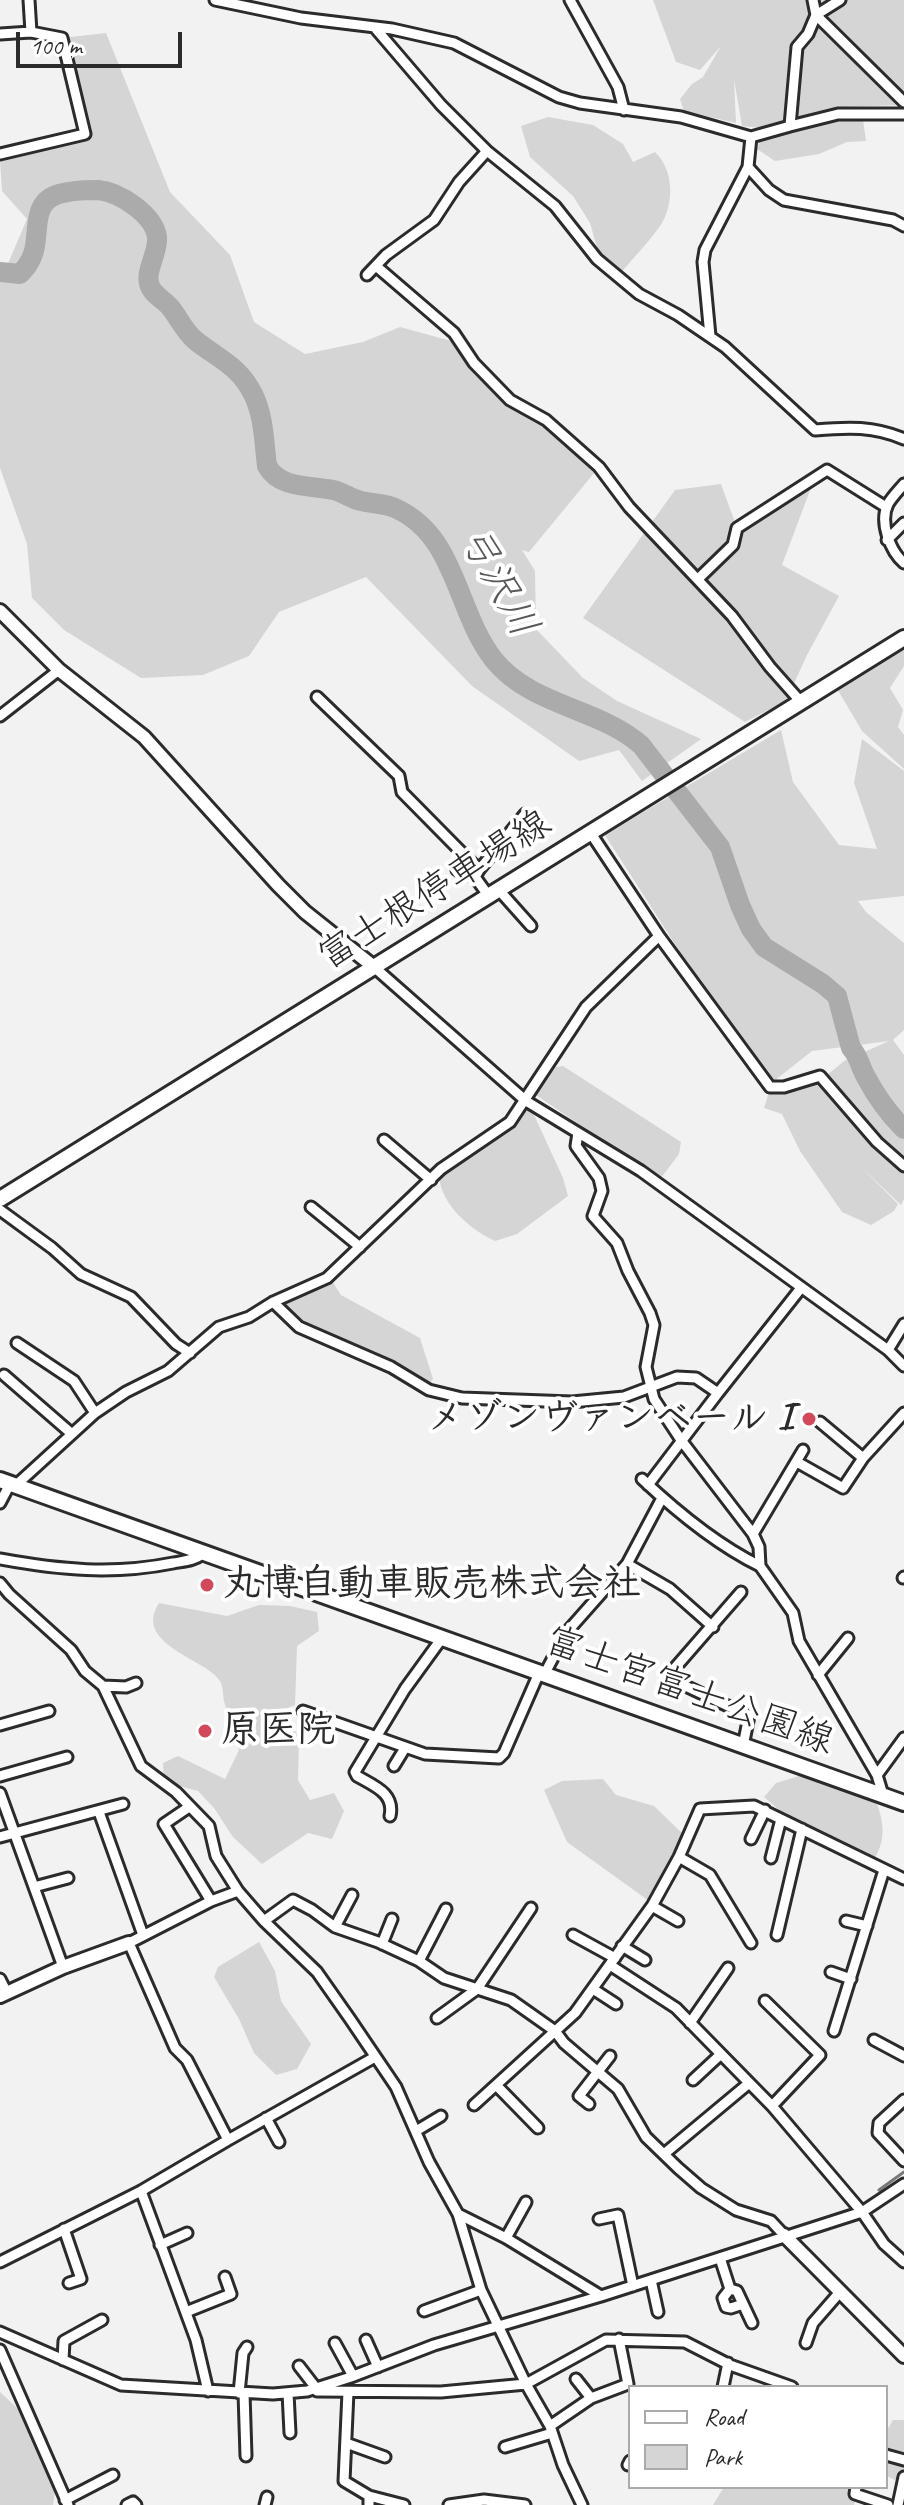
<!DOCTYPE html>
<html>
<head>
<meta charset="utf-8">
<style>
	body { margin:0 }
	#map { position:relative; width:904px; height:2505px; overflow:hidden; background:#f2f2f2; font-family:Caveat,sans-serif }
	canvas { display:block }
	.legend { position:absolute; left:628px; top:2385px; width:260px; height:104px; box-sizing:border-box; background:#fff; border:2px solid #aaa; margin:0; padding:10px 14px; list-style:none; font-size:24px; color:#2b2b2b }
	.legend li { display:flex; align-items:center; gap:16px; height:40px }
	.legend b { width:40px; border:2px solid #aaa }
	.scale { position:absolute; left:16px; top:32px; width:166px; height:36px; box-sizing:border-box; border:4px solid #2b2b2b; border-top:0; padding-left:10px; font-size:24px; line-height:28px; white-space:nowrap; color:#2b2b2b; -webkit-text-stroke:6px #fff; paint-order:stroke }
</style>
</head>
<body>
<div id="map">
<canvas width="904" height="2505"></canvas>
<ul class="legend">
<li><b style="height:10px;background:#fff"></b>Road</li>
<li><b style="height:22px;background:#d5d5d5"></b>Park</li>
</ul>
<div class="scale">100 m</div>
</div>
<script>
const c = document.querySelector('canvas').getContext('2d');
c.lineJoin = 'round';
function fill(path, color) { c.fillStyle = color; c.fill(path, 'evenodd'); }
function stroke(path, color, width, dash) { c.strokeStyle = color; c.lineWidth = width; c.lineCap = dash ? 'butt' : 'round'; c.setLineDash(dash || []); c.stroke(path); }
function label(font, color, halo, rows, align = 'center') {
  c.font = font + ' Caveat,"Klee One",sans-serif'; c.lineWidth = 8; c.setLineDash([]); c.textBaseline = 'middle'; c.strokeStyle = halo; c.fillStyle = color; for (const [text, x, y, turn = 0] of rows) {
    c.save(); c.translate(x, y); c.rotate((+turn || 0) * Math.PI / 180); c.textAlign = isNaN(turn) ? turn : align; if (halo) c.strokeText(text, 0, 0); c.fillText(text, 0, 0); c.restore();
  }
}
fill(new Path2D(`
	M653,0H904V105L839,107L762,128L742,126L734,79L736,123L684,111L680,99L692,84L703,77L721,46L700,70L676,62Z
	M106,33L170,192L230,255L254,322L305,354L363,342L400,327L462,344L510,400L532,412L599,467L529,552L522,550L535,571L536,629L583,678L617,701L701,739L642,781L619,750L579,761L472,686L366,577L279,612L249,656L203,675L141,678L64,630L32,598L27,544L0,468V273H4L27,219L2,191L0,160L86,136L62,38Z
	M548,117L593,125L623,144L633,162L655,152C672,168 674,196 665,217C658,233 632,259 621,273L598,251L590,223L573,196L530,157L521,126Z
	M863,120L866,141L847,142L819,154L775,161L757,149L760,140L825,121Z
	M815,477L782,565L839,596L807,655L786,701L745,722L583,618L675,490L721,484L737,528Z
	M904,647V666L890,688L903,710L898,727L904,735V769L862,731L836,687Z
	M781,730L793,782L839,845L877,849L854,783L862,739L904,771V896L858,901L866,912L904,943V1030L893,1040L904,1055V1157L870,1127L826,1076L844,1061L889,1041L812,1051L774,1081L694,974L605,835Z
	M563,1066L681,1142L679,1154L660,1179L536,1095L556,1067Z
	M820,1079L855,1115L874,1146L904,1171V1199L901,1205L860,1166L898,1204L894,1211L871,1225L842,1212L800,1151L782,1114L764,1108L769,1092Z
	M526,1104L535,1117L563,1178L568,1196L517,1234L495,1241C471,1230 441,1205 439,1176L511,1124Z
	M332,1281L341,1295L420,1338L433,1379L427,1385C412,1376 398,1366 383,1358C357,1343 296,1330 282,1304Z
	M159,1603L227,1616L259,1605L290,1606L317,1612L319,1631L297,1646L295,1705L283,1710L299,1738L298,1780L310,1800L334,1793L344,1811L332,1839L308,1833L262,1864L233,1837L214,1808L198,1791L164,1782L163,1763L178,1756L225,1779L239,1750C235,1734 228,1718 224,1701C223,1696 223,1688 221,1683C212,1660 131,1646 159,1603Z
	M802,1775L877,1804C885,1826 885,1842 873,1861L786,1816L764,1797L776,1783Z
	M603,1779L616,1795L654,1806L685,1836L649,1901L567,1842L544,1790L562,1781Z
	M259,1942L275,1971L281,2001L311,2044L297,2069L276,2075L254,2053L239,2019L214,1977L218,1967Z
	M0,2392L47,2436L57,2478L53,2505H0Z
	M893,2420H904V2494L900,2482L886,2476V2432Z
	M724,2487H859L854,2505H713Z`), '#d5d5d5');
stroke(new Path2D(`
	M879,2190L904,2172`), '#787878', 3);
stroke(new Path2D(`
	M0,272L20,274C26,268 30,263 33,254C40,235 31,204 56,195C67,191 87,190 98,190C120,192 154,215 157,237C159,254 141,275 152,290C157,297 165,301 170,307C179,318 184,331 196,341C219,359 239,366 253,394C264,416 264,442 267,466C280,489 310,485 333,490C343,492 351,499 361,501C373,504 386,503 397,509C457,537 456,612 494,660C531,706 599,708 641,745L720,847L740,905L751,929L764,947L823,984L837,996L851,1048C859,1056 860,1067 866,1077C876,1096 889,1114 904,1129`), '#ababab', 20);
const minor = new Path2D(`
	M29,0L31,32
	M215,0L301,18L392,29L454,43L559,97L580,103L681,117L751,137L790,126L797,47L808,34L816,15L840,0
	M570,0L618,87L624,110
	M813,0L816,15L904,102
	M376,29L441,105L487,151L555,206L597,259L639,294L678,315L725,347L815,430C848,427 874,426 904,439
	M0,34L31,32L62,38L85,134L0,154
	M790,126L838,114H904
	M751,137L748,167L769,190L784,200L893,220L904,226
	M376,266L454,333L474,363L510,400L546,420L599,467L629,507L732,616L770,667L801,702
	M367,275L386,255L434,220L459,182L487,151
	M710,336L703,262L705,250L748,167
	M904,484C899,490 892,497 888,504C879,522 890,551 904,563
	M887,540L904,523
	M698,579L733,545L737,528L827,470L886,507
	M317,697L399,776L402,792L479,870L475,877L488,895
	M0,716L59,670
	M457,870L475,877
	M479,870L525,814
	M498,889L531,926
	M659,936L770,1087H784L820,1076L877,1142L904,1166
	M374,967L526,1101L641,1171L888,1350L904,1366
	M578,1133L576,1146L599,1178L602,1191L593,1216L617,1243L628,1271L650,1313L654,1325L646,1367L654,1399L681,1440L753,1534L759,1547L760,1566L793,1613L799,1641L877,1775L883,1795
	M384,1140L431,1180
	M311,1207L360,1247
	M0,1210L52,1248L81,1274L131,1297L176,1344L190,1353
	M273,1302L299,1327L391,1367L429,1390L462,1398L572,1402L624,1397L677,1377L696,1378L718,1393L801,1288
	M17,1343L74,1381L95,1413
	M888,1350L904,1324
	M4,1375L72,1434
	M820,1422L863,1458
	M797,1462L843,1488L863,1458L904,1413
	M642,1479C677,1512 717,1545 760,1566
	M648,1485L718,1393
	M15,1486L95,1413L126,1392L168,1371L219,1327L249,1317L273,1302L327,1278L441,1169L510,1122L586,1007L659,936L590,832
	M0,1503L10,1484
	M753,1534L803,1450
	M0,1559C60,1570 113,1575 173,1563C183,1561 194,1561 202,1554
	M627,1564L670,1589L713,1627
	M903,1578L904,1577
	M0,1583L9,1594L71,1650L85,1671L103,1686L126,1687L136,1683
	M741,1592L674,1669L675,1681L749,1716L743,1746
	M544,1675L566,1633L627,1564L662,1498
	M818,1675L848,1638
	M103,1686L141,1766L176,1792L209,1826L216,1856L238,1891L264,1921L317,1972L350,2019L396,2087L429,2162L458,2214L506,2238L601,2296
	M303,1711L425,1754L499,1758L504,1753L539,1673
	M0,1725L49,1711
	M394,1766L405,1748
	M877,1775L904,1738
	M0,1776L67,1757
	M0,1793L63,1967
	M189,1807L164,1824L211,1901
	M99,1812L143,1935
	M390,1816C395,1793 374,1786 357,1776L355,1772L405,1689L442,1638
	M0,1837L123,1804
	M751,1839L765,1810
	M679,1857L710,1875L751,1943
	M771,1858L781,1819
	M34,1887L68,1878
	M652,1906L678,1921
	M264,1921L293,1900L312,1910L335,1927L378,1942L419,1961L444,1978L511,2000L555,2031L564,2043L618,2089L646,2137L678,2168L701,2188L736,2210L771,2221L784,2235
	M846,1921L867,1926
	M335,1927L352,1895
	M573,1935L615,1958
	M777,1935L802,1829
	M382,1944L392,1919
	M622,1946L645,1960
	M419,1961L446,1909
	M610,1965L676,2008L721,2054L772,2106L862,2212L884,2244L904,2262
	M831,1972L851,1979
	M0,1979L7,1993
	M593,1989L616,2004
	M765,2001L820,2055L772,2106
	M437,2018L477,1989L531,1908
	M690,2023L728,1968
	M834,2031L884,1870
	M874,2040L904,2056
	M693,2080L721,2054
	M497,2086L538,2128
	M904,2100L879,2123L878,2133L904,2161
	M589,2104L579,2096L610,2056
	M474,2105L575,2013L652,1906L679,1857L700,1809L754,1806L904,1879
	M266,2118L279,2142
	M416,2131L441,2116
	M228,2140L375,2057
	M664,2154L748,2084
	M141,2191L196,2340L208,2391
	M458,2214L481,2290L526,2384L550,2426L563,2465L582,2505
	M599,2219L618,2215L633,2286
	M64,2229L81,2279L69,2283
	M506,2238L526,2202
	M160,2245L187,2233
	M720,2258L730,2289L737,2291L752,2323
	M0,2262L141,2191L228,2140L187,2060L175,2048L129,1943L211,1901L238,1891
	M651,2280L658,2312
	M730,2289L723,2298L726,2307L731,2308L743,2304
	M424,2311L481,2290
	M186,2312L231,2294L225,2277
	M0,2332L121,2385L273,2394L307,2391L351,2377L434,2345L601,2296L862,2212L904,2184
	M366,2340L378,2367
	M335,2343L353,2376
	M806,2343L813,2323L840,2292
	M0,2350L68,2505
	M63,2360L64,2341L102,2320
	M299,2366L316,2388
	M576,2379L591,2398
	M723,2387L728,2363
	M317,2391L441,2392L526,2384L606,2340L685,2342L730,2365L792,2387
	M348,2392L344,2481L369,2496V2505
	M239,2393L243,2353L247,2347
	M244,2393L246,2456
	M288,2393L290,2433
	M550,2426L591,2398L628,2384L619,2339
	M346,2443L385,2457
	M505,2447L552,2433
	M886,2455L904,2460
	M628,2465L630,2461
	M856,2487L855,2494L888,2505
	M369,2496L404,2505
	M65,2500L113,2475
	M127,2505L133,2502L136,2505
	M265,2505L267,2497
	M449,2505L484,2500L525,2505
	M898,2505L904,2477`);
const tertiary = new Path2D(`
	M0,611L59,670L144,737L278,885L305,912L374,967
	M0,1996L63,1967L129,1943
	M784,2235L904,2356`);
const secondary = new Path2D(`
	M0,1199L904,638
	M0,1480L904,1803`);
stroke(minor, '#2b2b2b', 15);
stroke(tertiary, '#2b2b2b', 18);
stroke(secondary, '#2b2b2b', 20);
stroke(minor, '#fff', 9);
stroke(tertiary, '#fff', 12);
stroke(secondary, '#fff', 14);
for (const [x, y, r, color] of [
	[809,1419,8,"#d1495b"],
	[207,1585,8,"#d1495b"],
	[205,1731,8,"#d1495b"]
]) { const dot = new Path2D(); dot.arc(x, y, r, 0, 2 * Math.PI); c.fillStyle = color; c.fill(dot); stroke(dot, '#fff', 3); }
label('38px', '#2b2b2b', '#fff', [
	["富士根停車場線",435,891,-32],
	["富士宮富士公園線",689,1692,20]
]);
label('bold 38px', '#2b2b2b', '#fff', [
	["メゾンヴァンベール I",793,1419,"right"],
	["丸博自動車販売株式会社",223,1585],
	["原医院",221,1731]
], 'left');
label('italic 40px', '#585858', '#fff', [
	["弓沢川",497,582,61]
]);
</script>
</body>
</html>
